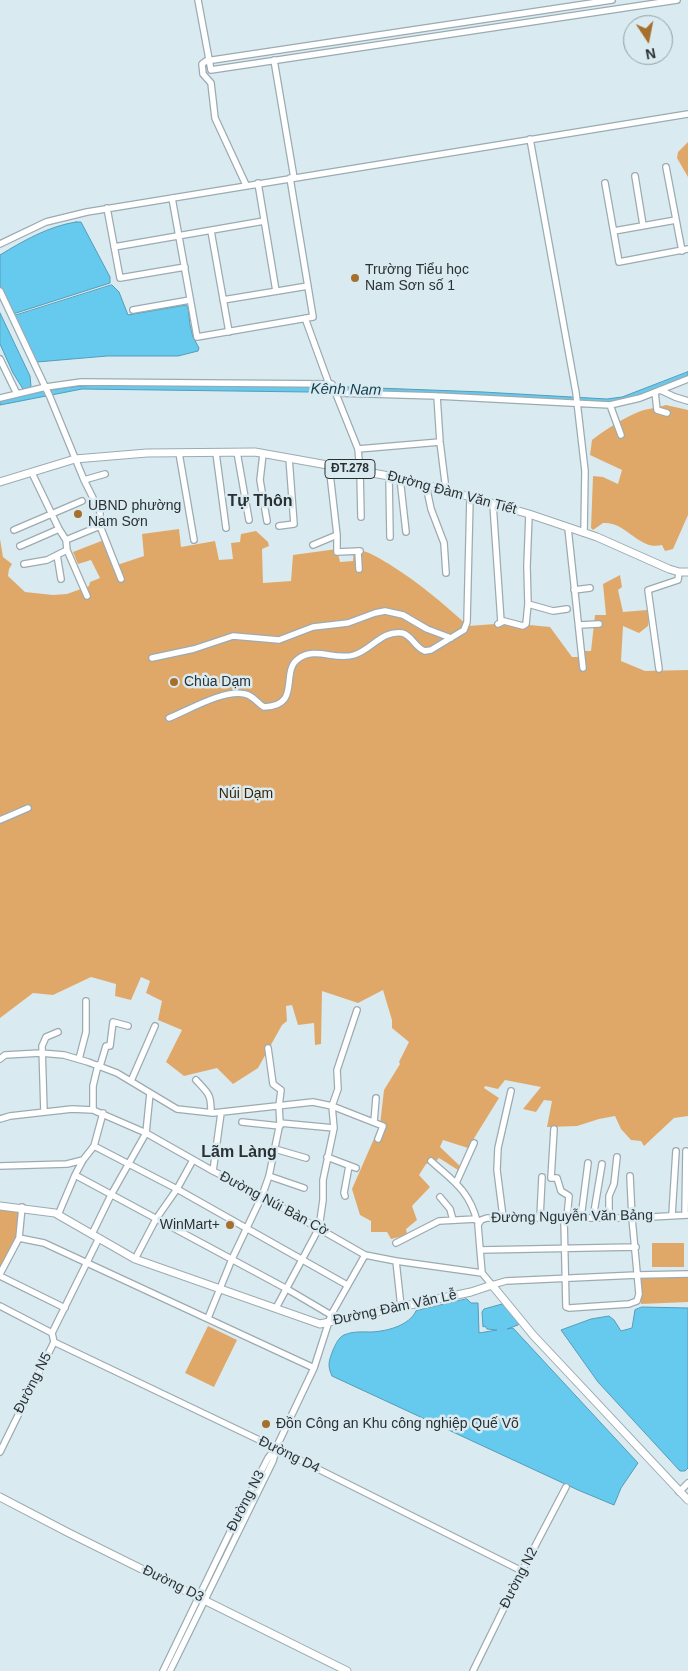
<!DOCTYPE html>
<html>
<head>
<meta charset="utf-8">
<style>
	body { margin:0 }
	#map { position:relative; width:688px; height:1671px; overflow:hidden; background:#daeaf1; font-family:Helvetica,sans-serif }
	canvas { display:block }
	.north { position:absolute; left:623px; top:15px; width:50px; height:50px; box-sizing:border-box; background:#daeaf1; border:1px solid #94a0a5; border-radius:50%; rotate:169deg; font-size:14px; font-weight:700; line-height:20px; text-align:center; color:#2a3133 }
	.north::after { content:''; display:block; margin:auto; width:18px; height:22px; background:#a66f2b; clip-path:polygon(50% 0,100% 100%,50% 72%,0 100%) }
</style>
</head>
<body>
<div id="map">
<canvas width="688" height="1671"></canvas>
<div class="north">N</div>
</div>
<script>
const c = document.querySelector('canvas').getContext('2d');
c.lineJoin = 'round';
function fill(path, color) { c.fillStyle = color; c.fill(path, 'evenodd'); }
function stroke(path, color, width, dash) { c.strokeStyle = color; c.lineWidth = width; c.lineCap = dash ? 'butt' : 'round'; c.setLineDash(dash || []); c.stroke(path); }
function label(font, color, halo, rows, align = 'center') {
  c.font = font + ' Helvetica,sans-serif'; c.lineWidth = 5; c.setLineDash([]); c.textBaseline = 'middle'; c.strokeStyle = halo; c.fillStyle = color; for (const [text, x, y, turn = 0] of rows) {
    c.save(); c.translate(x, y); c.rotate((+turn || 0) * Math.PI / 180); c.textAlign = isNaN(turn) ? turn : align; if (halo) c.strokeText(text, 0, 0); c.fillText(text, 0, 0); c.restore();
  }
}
fill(new Path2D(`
	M688,142V177L677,158L678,152Z
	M666,405L688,410V515L673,549L665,551L662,545C639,551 626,521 603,523L593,530L591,528L593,476L603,477L618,484L622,470L590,455L592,440C605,430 620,420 636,413C643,409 657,408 666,405Z
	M179,529L181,547L215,541L219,560L233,559L231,543L240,542L241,534L256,531L268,542L269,546L262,549L263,583L291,581L293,555L337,549L340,562L353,561L354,549C369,551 377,557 389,564C418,582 443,603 468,626L509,623L550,627L572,657H584L583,651H591L595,615H606L603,584L620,575L622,587L618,590L623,612L647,610L649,620L648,626L639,633L623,626L621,661L645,671L688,670V1116L674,1118L644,1146L641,1141L631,1140L621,1129L615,1116L599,1119L577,1126L547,1127L552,1101L544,1100L536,1112L523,1109L541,1087L505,1080L498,1089L485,1086L484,1088L499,1098L468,1148L443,1140L440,1147L460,1166L458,1170L439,1158L436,1161L426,1164L419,1175L430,1187L412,1206L417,1220L406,1229L407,1235L391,1239L387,1232H371V1221L360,1215L352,1189L380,1125L384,1090L400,1064L399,1062L409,1042L392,1028V1020L383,990L358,1003L322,991L321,1044L315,1045L314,1023L298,1025L292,1005L286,1006L287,1021L282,1025L258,1068L233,1084L217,1068L184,1076L166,1062L182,1030L158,1020L162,1001L146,993L150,981L141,977L131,1000L115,996L116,984L91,977L53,995L33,993L0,1018V539L3,557L12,564L9,569L8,576L25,592L53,595L67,594L89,586L90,582L100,578L91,560L78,564L73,552L104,540L114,566L144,556L142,534Z
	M0,1209L16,1211L19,1213L17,1235L0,1270Z
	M652,1243H684V1267H652Z
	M688,1276V1302L641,1304L640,1278Z
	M208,1326L237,1340L214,1387L185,1373Z`), '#e0a868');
const water = new Path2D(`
	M76,222H81L110,277V283L13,314L0,286V255C23,241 49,226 76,222Z
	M112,285L119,292L128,315L186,305L188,308L190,325L193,337L199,348L198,351L178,356H107L37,362L14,316Z
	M0,313L30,376L31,386L27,389H23L13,373L0,344Z
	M688,372V376L631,398L614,403L384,393L82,389L0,405V401C36,392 70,385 106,385L350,387L483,392L607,399L622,397Z
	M467,1299L471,1303H478L479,1333L497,1330L487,1329L485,1326L483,1327L482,1312L484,1309L502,1304L520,1322L518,1325L507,1329L513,1328L638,1463L621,1488L614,1505L578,1490L332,1376C327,1365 329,1361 333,1350C336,1344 338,1338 344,1335C353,1331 363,1332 372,1332C387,1331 409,1326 416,1311Z
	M642,1307L688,1308V1468L685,1471H680L598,1382L561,1330L591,1319L609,1316L614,1320L621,1331L632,1328L635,1310Z`);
fill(water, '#66caef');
stroke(water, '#549cb7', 1);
const minor = new Path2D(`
	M198,0L211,70L677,0
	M274,60L294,178
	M530,139L576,393L585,471L584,533
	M666,167L682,251
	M635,176L643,225
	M258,183L276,291
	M605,183L619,262L688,249
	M246,185L215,118L211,83L203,74L202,64L206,61L612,0
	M172,198L197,337L313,317L290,178
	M107,208L120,278L185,267
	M211,231L229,332
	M614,231L676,220
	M0,244L46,222L87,212L688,114
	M114,247L264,221
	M0,291L50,397L84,480L100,512V526L121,579
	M223,300L308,286
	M133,310L190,300
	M305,318L329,384
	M0,359L17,394
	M660,390L675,397L688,401
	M655,392L657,410L667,413
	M336,393L437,396L610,405L640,398L688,379
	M437,396L440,442L446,490
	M0,398L46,387L81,382L332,384L358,449L360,471L361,517
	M610,405L621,435
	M358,449L440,442
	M237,452L249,520
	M179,453L194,540
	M216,453L226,528
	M263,454L260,480L267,521
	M329,465L337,535V552L360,551
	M32,473L59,529L66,540L67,550L87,596
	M389,476L390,537
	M400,478L406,532
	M84,480L105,474
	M426,485L431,509L444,543L446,573
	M493,504L501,622
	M279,526L294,524L289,458
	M568,528L583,668
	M14,530L82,501
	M66,540L100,526
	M313,545L337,535
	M20,546L59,529
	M358,551L359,569
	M57,555L61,579
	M24,564L47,560L67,550
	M574,590L590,588
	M528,604L553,611L567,609
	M498,624L504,621L523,626L526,624L528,604L527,566L529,514
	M579,625L599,624
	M152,658L194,649L233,636L279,640L313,627L348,623L375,613L385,611L403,615L427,629L451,638
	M659,669L648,590L678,580L679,572
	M169,718C189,710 224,689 245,694C254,696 257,703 264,707C302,706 280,672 298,659C315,646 335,661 354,655C371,650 382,630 402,633C412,635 415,648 425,651L431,650L464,630L467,622L470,498
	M0,820L28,808
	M357,1010L337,1070L338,1089L332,1106L383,1126L378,1139
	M0,1059L5,1055L41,1053L64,1055L88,1062L117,1073L177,1109L213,1113L313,1102L332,1106L334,1128L323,1180V1200L319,1228L276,1308
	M79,1059L86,1032V1001
	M100,1066L106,1046H110L113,1022L128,1026
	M196,1080C209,1094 211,1094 211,1113
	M131,1081L155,1026
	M93,1110V1086L98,1065
	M44,1112L42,1046L46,1037L58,1032
	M0,1119L10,1116L72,1109L93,1110L146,1133L213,1171L262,1196L365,1255L396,1261L482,1273L492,1285L506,1281L637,1275L688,1274
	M242,1122L280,1126
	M374,1122L376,1098
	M280,1123L334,1128
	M554,1129L551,1178H557L561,1191L569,1196L567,1218
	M94,1146L177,1189L347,1285
	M275,1149L306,1158
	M327,1157L356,1168
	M431,1161C453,1181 469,1190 477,1221
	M0,1166L67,1164L83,1160
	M213,1171L221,1113
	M75,1175L287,1289L331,1315
	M269,1176L304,1188
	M456,1183L474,1143
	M345,1196L344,1193L349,1166
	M440,1197L450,1209L453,1220
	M58,1215L75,1175L83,1160L94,1146L103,1113
	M672,1215L676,1151
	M685,1215L686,1151
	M503,1217L497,1170L498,1148L511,1091
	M540,1217L542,1177
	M564,1218L566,1307L569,1308L629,1304L637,1301L639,1294L632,1218L630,1176
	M581,1218L588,1163
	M593,1218L602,1164
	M609,1218V1196L614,1184L617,1157
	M92,1234L111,1195L146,1133L150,1093
	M19,1238L44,1243L314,1368
	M396,1243L439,1221L476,1219
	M480,1250L636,1247
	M135,1259L156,1219L177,1189L193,1160
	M396,1261L401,1307
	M482,1273L478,1225L481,1220L487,1218H632L688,1215
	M0,1274L19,1238L22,1207
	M0,1276L65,1308
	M0,1306L52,1333
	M208,1318L232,1259L262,1196L269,1176L280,1123L279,1106L281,1090L273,1084L268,1048
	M54,1342L276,1448L522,1571
	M54,1342L52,1333L99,1238
	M0,1452L54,1342
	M679,1492L688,1483
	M163,1671L233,1526L268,1458L276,1448L314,1368L331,1315L365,1255
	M170,1671L273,1461L276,1450
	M473,1671L522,1571L566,1487`);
const major = new Path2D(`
	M0,482L75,459L147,453L255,452L389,476L446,490L529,514L597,537L669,569L679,572H688
	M0,1206L55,1213L135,1259L320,1324L471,1292L492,1285L533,1335L688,1500
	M0,1497L69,1533L347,1671`);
stroke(minor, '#9cabb2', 8);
stroke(major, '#9cabb2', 9);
stroke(minor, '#fff', 5.5);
stroke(major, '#fff', 7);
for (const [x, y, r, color] of [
	[355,278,5,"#a66f2b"],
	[78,514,5,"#a66f2b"],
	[174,682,5,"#a66f2b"],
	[230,1225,5,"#a66f2b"],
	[266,1424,5,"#a66f2b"]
]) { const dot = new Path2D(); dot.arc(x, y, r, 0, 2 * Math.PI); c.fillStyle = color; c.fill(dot); stroke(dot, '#daeaf1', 2); }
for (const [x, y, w] of [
	[350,469,50]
]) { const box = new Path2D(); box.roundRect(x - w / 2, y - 9.5, w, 19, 4); c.fillStyle = '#daeaf1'; c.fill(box); stroke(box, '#2a3133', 1); }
label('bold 12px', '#2a3133', null, [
	["ĐT.278",350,469]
]);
label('14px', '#2a3133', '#daeaf1', [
	["Trường Tiểu học",365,270],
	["Nam Sơn số 1",365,286],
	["UBND phường",88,506],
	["Nam Sơn",88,522],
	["Chùa Dạm",184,682],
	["WinMart+",220,1225,"right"],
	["Đồn Công an Khu công nghiệp Quế Võ",276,1424]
], 'left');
label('14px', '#2a3133', '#daeaf1', [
	["Đường Đàm Văn Tiết",452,493,15],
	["Đường Núi Bàn Cờ",274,1204,28],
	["Đường Nguyễn Văn Bảng",572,1217,-1],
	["Đường Đàm Văn Lễ",395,1308,-12],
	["Đường N5",33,1383,-63],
	["Đường D4",289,1455,26],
	["Đường N3",246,1501,-63],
	["Đường N2",519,1578,-63],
	["Đường D3",173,1584,26]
]);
label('14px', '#3c2507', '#daeaf1', [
	["Núi Dạm",246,794]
]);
label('italic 15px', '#123f4e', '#daeaf1', [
	["Kênh Nam",346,390,1]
]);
label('bold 16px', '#2a3133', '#daeaf1', [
	["Tự Thôn",260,502],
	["Lãm Làng",239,1153]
]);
</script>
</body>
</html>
